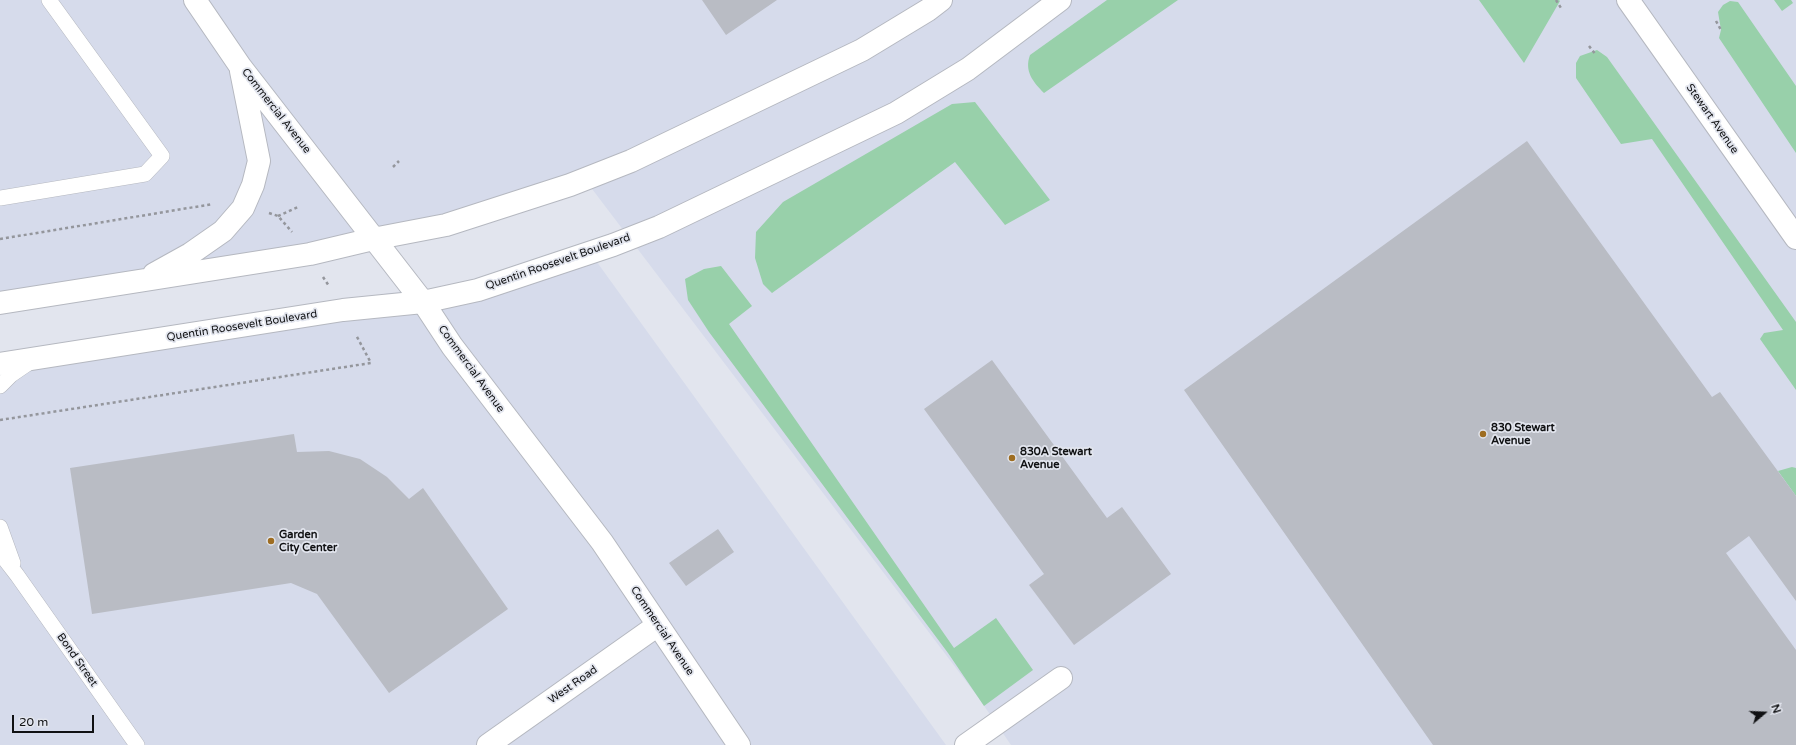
<!DOCTYPE html>
<html>
<head>
<meta charset="utf-8">
<style>
	body { margin:0 }
	#map { position:relative; width:1796px; height:745px; overflow:hidden; background:#e2e5ee; font-family:"Varela Round",sans-serif }
	canvas { display:block }
	.north { position:absolute; left:1744px; top:693px; width:40px; height:40px; -webkit-text-stroke:3px #e2e5ee; paint-order:stroke; rotate:71deg; font-size:11px; font-weight:700; line-height:16px; text-align:center; color:#101113 }
	.north::after { content:''; display:block; margin:auto; width:14px; height:18px; background:#101113; clip-path:polygon(50% 0,100% 100%,50% 72%,0 100%) }
	.scale { position:absolute; left:12px; top:715px; width:82px; height:18px; box-sizing:border-box; border:2px solid #101113; border-top:0; padding-left:5px; font-size:12px; line-height:14px; white-space:nowrap; color:#101113; -webkit-text-stroke:3px #e2e5ee; paint-order:stroke }
</style>
</head>
<body>
<div id="map">
<canvas width="1796" height="745"></canvas>
<div class="north">N</div>
<div class="scale">20 m</div>
</div>
<script>
const c = document.querySelector('canvas').getContext('2d');
c.lineJoin = 'round';
function fill(path, color) { c.fillStyle = color; c.fill(path, 'evenodd'); }
function stroke(path, color, width, dash) { c.strokeStyle = color; c.lineWidth = width; c.lineCap = dash ? 'butt' : 'round'; c.setLineDash(dash || []); c.stroke(path); }
function label(font, color, halo, rows, align = 'center') {
  c.font = font + ' "Varela Round",sans-serif'; c.lineWidth = 3.5; c.setLineDash([]); c.textBaseline = 'middle'; c.strokeStyle = halo; c.fillStyle = color; for (const [text, x, y, turn = 0] of rows) {
    c.save(); c.translate(x, y); c.rotate((+turn || 0) * Math.PI / 180); c.textAlign = isNaN(turn) ? turn : align; if (halo) c.strokeText(text, 0, 0); c.fillText(text, 0, 0); c.restore();
  }
}
fill(new Path2D(`
	M0,0H1796V745H1011L978,697L586,181L373,239L0,305Z
	M594,258L946,745H0V368L51,361L389,293L516,286Z`), '#d6dbeb');
fill(new Path2D(`
	M1107,0H1178L1044,93C1033,82 1024,71 1030,55Z
	M1479,0H1559L1560,1L1524,63Z
	M1774,0H1791L1793,3L1782,11Z
	M1730,1L1738,2L1796,86V153L1719,38L1721,30L1718,12L1723,5Z
	M1597,50L1607,57L1796,322V390L1760,339L1764,333L1783,330L1652,139L1621,144L1576,78V63L1580,56Z
	M975,102L1050,200L1005,225L955,162L772,293L763,284L755,258L756,232L783,202L952,104Z
	M721,266L752,306L729,324L954,648L996,618L1033,670L984,706L948,653L709,332L688,300L685,279L704,269Z
	M1792,467L1796,468V496L1778,471Z`), '#98d0aa');
fill(new Path2D(`
	M702,0H777L726,35Z
	M1527,141L1712,397L1720,392L1796,496V601L1749,536L1726,553L1796,650V745H1433L1184,390Z
	M992,360L1107,518L1122,507L1171,574L1074,645L1029,585L1044,574L924,409Z
	M294,434L297,452L329,451L360,459L387,477L409,499L423,488L508,609L389,693L317,594L291,583L92,614L70,468Z
	M718,529L734,552L686,586L669,563Z`), '#b9bcc4');
const service = new Path2D(`
	M0,198L145,174L162,156L49,0
	M0,386L11,375L30,362
	M0,527L13,563
	M0,553L17,575L137,745`);
const minor = new Path2D(`
	M423,302L452,346L602,542L739,745
	M488,745L658,625
	M966,745L1061,678`);
const tertiary = new Path2D(`
	M195,0L240,66L423,302
	M154,274L190,254L223,231L243,208L253,185L259,161L241,71
	M0,303L310,254L373,239L446,225L570,185L631,161L862,50L928,10L941,0
	M0,364L343,310L423,302L478,290L613,245L659,227L896,113L968,69L1060,0`);
const secondary = new Path2D(`
	M1628,0L1796,238`);
stroke(service, '#b5b8c0', 16);
stroke(minor, '#b5b8c0', 24);
stroke(tertiary, '#b5b8c0', 24);
stroke(secondary, '#b5b8c0', 24);
stroke(new Path2D(`
	M1556,0L1561,8
	M1716,21L1721,30
	M1589,46L1596,55
	M393,167L399,161
	M269,213L278,216L292,232
	M278,216L298,207
	M0,239L213,204
	M323,277L329,286
	M0,420L371,363L356,335`), '#94969c', 2.5, [3, 3]);
stroke(service, '#fff', 15);
stroke(minor, '#fff', 22);
stroke(tertiary, '#fff', 22);
stroke(secondary, '#fff', 22);
for (const [x, y, r, color] of [
	[1483,434,4,"#9e6d21"],
	[1012,458,4,"#9e6d21"],
	[271,541,4,"#9e6d21"]
]) { const dot = new Path2D(); dot.arc(x, y, r, 0, 2 * Math.PI); c.fillStyle = color; c.fill(dot); stroke(dot, '#e2e5ee', 1.5); }
label('11px', '#101113', '#e2e5ee', [
	["Commercial Avenue",276,111,52],
	["Stewart Avenue",1712,119,55],
	["Quentin Roosevelt Boulevard",558,262,-19],
	["Quentin Roosevelt Boulevard",242,326,-9],
	["Commercial Avenue",471,369,54],
	["Commercial Avenue",662,631,56],
	["Bond Street",77,660,55],
	["West Road",573,685,-35]
]);
label('bold 11px', '#101113', '#e2e5ee', [
	["830 Stewart",1491,428],
	["Avenue",1491,441],
	["830A Stewart",1020,452],
	["Avenue",1020,465],
	["Garden",279,535],
	["City Center",279,548]
], 'left');
</script>
</body>
</html>
